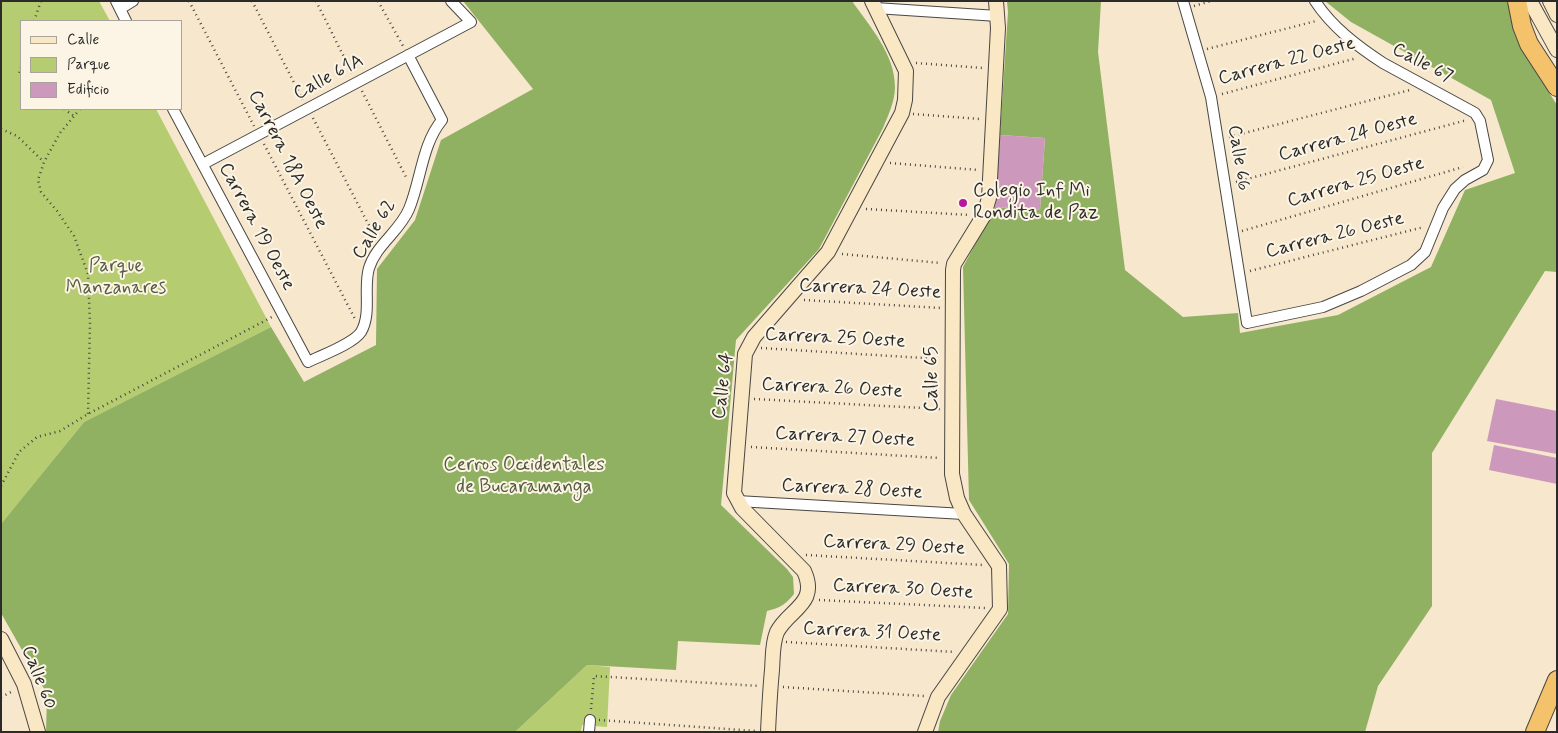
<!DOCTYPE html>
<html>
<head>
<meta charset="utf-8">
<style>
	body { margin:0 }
	#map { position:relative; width:1558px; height:733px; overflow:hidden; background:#f6e7cd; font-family:Mynerve,sans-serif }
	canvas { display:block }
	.frame { position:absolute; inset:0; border:2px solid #2b2b2b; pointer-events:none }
	.legend { position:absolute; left:20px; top:20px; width:162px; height:90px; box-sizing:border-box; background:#fcf5e5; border:1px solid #a8a49b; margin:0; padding:6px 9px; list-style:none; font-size:15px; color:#2b2b2b }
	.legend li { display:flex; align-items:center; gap:10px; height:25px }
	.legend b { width:25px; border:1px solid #a8a49b }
</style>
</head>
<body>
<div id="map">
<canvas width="1558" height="733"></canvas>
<div class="frame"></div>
<ul class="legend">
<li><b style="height:6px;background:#fae7c3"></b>Calle</li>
<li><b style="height:14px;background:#b6cc70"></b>Parque</li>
<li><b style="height:14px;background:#cc98bc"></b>Edificio</li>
</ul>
</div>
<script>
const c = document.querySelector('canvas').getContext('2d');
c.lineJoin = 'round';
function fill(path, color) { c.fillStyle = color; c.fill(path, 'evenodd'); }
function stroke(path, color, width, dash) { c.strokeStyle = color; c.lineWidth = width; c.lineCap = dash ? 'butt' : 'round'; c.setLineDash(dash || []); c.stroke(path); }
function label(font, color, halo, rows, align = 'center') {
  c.font = font + ' Mynerve,sans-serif'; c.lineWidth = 4; c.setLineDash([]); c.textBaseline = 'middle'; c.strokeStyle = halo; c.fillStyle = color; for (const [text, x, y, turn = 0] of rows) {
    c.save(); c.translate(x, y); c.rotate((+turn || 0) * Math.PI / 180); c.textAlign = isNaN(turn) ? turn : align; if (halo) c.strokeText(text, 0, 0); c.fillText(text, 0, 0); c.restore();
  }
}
fill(new Path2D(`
	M1,1H99L110,21H21V109H156L271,327L84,422L1,524Z
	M587,665L610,667L607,727L582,725L581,732H515Z`), '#b6cc70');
fill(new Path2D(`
	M463,1H852C870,27 895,54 895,87C895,101 888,116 883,128L819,249L736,340L721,505L787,569L793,577L794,594C786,604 780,608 767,611L760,645L678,641L676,670L587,665L515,732H46L47,694L1,613V524L84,422L271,327L304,382L376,345L377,269L415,220L441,140L533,89Z
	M1007,1H1101L1098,52L1125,270L1183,317L1238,313L1240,333L1338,315L1431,267L1465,190L1515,173L1491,100L1351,22L1325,1H1507L1520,47L1557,105V272L1545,271L1432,453V606L1378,686L1365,732H938L940,721L951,695L1008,614L1009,564L969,500L963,267L995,207L1040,210L1045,138L1000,135L1008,12Z`), '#90b062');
fill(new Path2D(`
	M1000,135L1045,138L1040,210L995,207Z
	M1496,399L1557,411V454L1487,441Z
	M1494,445L1557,458V484L1489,470Z`), '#cc98bc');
const street = new Path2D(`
	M116,1L126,21
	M1183,1L1211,97L1247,323L1323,307L1361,291L1411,265L1425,252L1443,208L1455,189L1465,180L1483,170L1488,160L1480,121L1475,113L1383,63C1357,46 1332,27 1315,1
	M875,8L998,16
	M120,9L133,1
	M173,109L308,362C322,355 353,344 361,332C372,313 363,288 369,268C376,245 400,231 409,209C421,180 422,144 442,120L408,55
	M203,164L471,22L451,1
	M737,501L964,514
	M589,732L590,720`);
const secondary = new Path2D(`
	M1530,1L1557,50
	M1550,1L1557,15
	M1,639L24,684L38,732
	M768,732C769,711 770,691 772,670C773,658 772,644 777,632C789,609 819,604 804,571L742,508L734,493L745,354L754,337L828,252L902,113L905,100L906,71L872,1
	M925,732L938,697L1000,609L999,566L964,514L957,498L952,474L953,270L954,264L984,215L989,198L998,28L996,1`);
const highway = new Path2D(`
	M1517,1L1522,26L1529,44L1557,87
	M1535,732L1557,680`);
stroke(street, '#494743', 12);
stroke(secondary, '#494743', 16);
stroke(highway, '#494743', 20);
stroke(new Path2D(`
	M189,1L254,126
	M252,1L303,100
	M316,1L352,73
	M378,1L403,46
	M1194,6L1211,1
	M34,21L41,1
	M1207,49L1316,21
	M916,63L983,68
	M21,67L19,74L21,76
	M362,91L407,179
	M1222,94L1357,58
	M64,109L74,116
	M80,109L60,133L44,162L38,180L41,192L57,211L74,236L88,274L90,323L88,414
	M913,114L980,119
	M313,118L375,237
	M1,129L17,136L44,162
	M1229,137L1410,90
	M264,144L355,319
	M890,163L979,170
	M1236,182L1467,120
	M866,209L970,215
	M1242,231L1463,167
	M842,254L941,263
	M1250,271L1424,227
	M804,300L941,308
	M761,348L940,359
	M754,399L941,409
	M751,447L940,458
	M1,486L19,452L37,437L60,431L88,414L272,317
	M806,555L983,565
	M819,600L986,608
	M786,642L955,652
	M783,687L924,696
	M1,697L13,691
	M591,709L594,676L760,686
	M599,720L756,731`), '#494743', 2.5, [1, 4]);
stroke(street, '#fff', 10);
stroke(secondary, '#fae7c3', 14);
stroke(highway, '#f3c26a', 18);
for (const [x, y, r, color] of [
	[963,203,5,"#b5179e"]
]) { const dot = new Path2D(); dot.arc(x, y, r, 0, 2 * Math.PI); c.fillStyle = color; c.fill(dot); stroke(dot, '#fcf5e5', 2); }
label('19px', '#2b2b2b', '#fcf5e5', [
	["Carrera 22 Oeste",1287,62,-15],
	["Calle 67",1422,64,28],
	["Calle 61A",329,78,-28],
	["Carrera 24 Oeste",1348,138,-15],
	["Calle 66",1238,158,81],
	["Carrera 18A Oeste",287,160,63],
	["Carrera 25 Oeste",1356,183,-16],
	["Carrera 19 Oeste",256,227,62],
	["Calle 62",375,230,-59],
	["Carrera 26 Oeste",1335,236,-14],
	["Carrera 24 Oeste",870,290,3],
	["Carrera 25 Oeste",835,339,3],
	["Calle 65",933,379,-90],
	["Calle 64",724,386,-83],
	["Carrera 26 Oeste",832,389,3],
	["Carrera 27 Oeste",845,438,3],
	["Carrera 28 Oeste",852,490,3],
	["Carrera 29 Oeste",894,546,3],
	["Carrera 30 Oeste",903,590,3],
	["Carrera 31 Oeste",872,633,3],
	["Calle 60",38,678,69]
]);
label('19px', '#2b2b2b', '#fcf5e5', [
	["Colegio Inf Mi",973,192],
	["Rondita de Paz",973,214]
], 'left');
label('19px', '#555b40', '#fcf5e5', [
	["Parque",116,267],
	["Manzanares",116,289],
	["Cerros Occidentales",524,466],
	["de Bucaramanga",524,488]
]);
</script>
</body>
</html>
